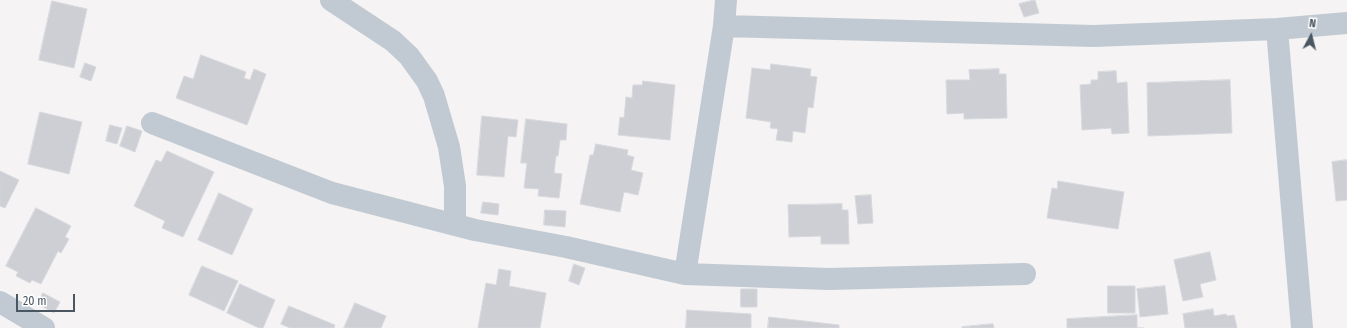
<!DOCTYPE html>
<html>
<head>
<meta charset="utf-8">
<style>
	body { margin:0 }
	#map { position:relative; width:1347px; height:328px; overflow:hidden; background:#f5f3f3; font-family:"Fira Sans Condensed",sans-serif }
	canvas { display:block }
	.north { position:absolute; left:1291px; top:16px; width:40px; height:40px; -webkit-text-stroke:3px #fff; paint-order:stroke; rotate:7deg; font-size:11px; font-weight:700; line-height:16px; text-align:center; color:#4a5661 }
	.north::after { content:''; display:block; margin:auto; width:14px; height:18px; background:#4a5661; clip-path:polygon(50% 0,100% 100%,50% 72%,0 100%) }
	.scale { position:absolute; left:16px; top:294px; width:59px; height:18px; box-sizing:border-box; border:2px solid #4a5661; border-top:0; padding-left:5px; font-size:12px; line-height:14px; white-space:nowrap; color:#4a5661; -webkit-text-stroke:3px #fff; paint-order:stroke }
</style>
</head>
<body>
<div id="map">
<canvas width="1347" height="328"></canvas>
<div class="north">N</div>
<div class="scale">20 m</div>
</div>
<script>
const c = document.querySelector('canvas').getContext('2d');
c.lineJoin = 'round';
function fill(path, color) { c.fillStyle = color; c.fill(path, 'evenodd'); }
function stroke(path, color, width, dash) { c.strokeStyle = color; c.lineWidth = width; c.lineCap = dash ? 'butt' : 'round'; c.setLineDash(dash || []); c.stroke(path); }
const building = new Path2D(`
	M1035,0L1039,13L1024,17L1019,4Z
	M52,1L87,9L74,68L39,60Z
	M201,55L246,72L244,78L250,80L254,69L266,74L247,125L176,98L184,76L193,79Z
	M85,63L96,67L91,81L80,77Z
	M771,64L811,69L810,76L817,77L813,108L808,107L805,133L793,131L792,142L776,140L778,129L770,128L771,122L746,118L752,68L770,70Z
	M999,69V74H1006L1007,118L964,119V113L947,114L946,80H970L969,70Z
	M1116,71L1117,83L1127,82L1129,133L1112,134L1111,128L1082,130L1080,85L1091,84V80H1098V72Z
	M1230,80L1232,133L1148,136L1147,83Z
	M643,81L675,85L670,140L618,135L620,117L624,118L626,97L632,98L633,85H642Z
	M40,112L82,122L69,174L28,164Z
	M482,116L518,120L516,137L508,136L504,177L477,175Z
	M526,119L567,124L566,140H560L558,156H556L554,173L562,174L559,198L538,196L539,189L524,188L527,163H521Z
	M110,125L122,128L117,144L106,141Z
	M127,126L142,131L135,152L120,146Z
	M596,144L628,150L627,155L634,157L631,170L643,173L638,195L624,192L620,212L580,204L590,155H593Z
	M167,151L214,172L183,237L162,228L165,221L134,206L156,160L161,162Z
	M1347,160V200L1336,201L1332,162Z
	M0,171L19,180L5,208L0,206Z
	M1058,181L1124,192L1118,229L1047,218L1052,188L1057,189Z
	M219,193L253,209L232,255L198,240Z
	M871,195L873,223L858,224L855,196Z
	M483,202L499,204L498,215L481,213Z
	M842,204V210H848L849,244H821V236L789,237L788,205Z
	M36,208L71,226L65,237L69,239L61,253L58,251L41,284L32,280L30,283L16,276L18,272L6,266Z
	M545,210L566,211L565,227L544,225Z
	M1210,252L1216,280L1200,284L1203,297L1183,301L1174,260Z
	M574,264L585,268L579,285L569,281Z
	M202,266L238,281L224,311L189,295Z
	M499,269L511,271L509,286L546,293L540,328H478L486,283L496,285Z
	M240,284L275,300L263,328H259L227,313Z
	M1108,286H1135V313H1108Z
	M1165,286L1168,314L1140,317L1137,289Z
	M741,289H757V307H741Z
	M43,293L60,302L54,313L38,304Z
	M355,303L386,316L381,328H344Z
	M289,306L335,325L334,328H290L281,324Z
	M1213,309L1214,316L1226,314L1227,316L1234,315L1237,328H1185L1183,314Z
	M687,310L751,314V328H686Z
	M1137,315V328H1144H1067V319Z
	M769,317L839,325V328H768Z
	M993,324L994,328H962V327Z`);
fill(building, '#cdcfd5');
stroke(building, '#d7d9de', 1);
stroke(new Path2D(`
	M331,0L393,41L409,56L427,81L434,96L449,147L455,186V225
	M724,26L1094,36L1277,29L1347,23
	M1277,29L1302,328
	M152,123L332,193L475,230L566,247L685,274L829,279L1025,274
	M685,274L724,26L726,0
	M0,302L44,328`), '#c1cad2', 22);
</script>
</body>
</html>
